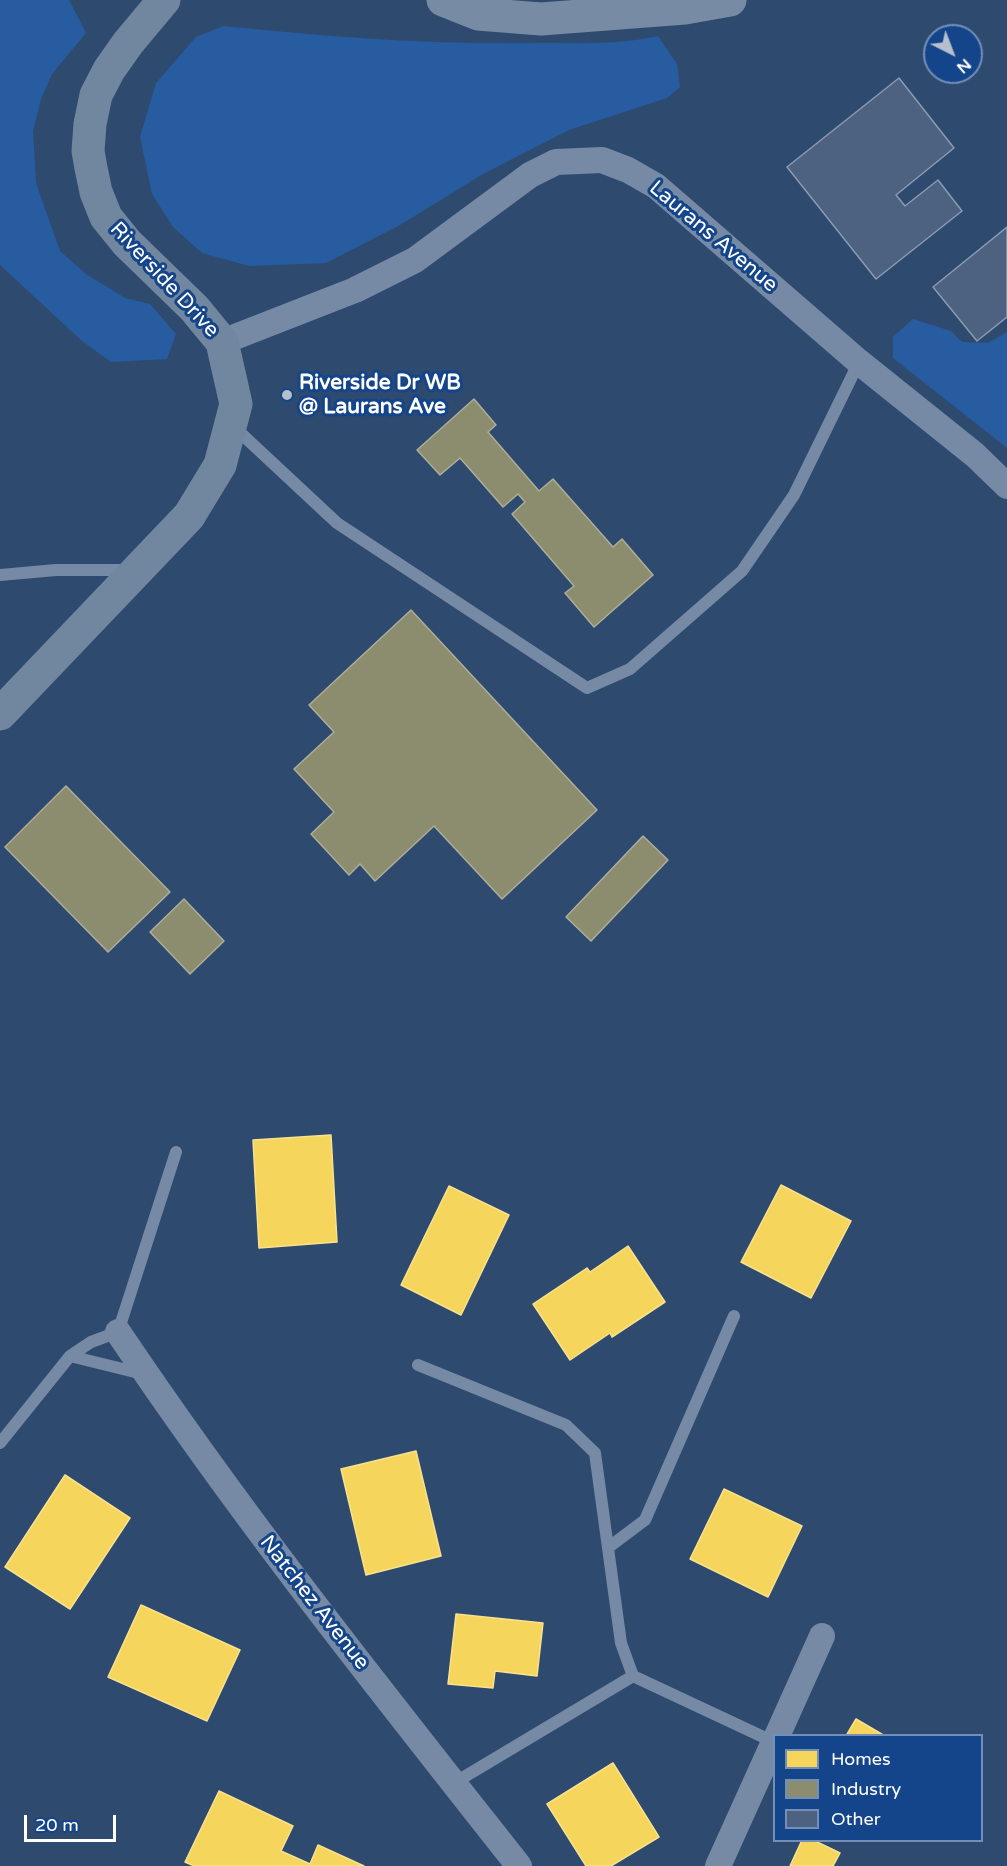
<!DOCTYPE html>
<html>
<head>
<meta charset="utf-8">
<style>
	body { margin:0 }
	#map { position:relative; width:1007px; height:1866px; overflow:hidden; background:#2f4a6f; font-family:"Varela Round",sans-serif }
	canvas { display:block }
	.legend { position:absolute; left:773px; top:1734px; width:210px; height:108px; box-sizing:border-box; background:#14458a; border:2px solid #728fb9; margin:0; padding:8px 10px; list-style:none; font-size:18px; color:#fff }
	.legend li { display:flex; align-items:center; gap:12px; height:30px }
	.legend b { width:30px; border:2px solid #728fb9 }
	.north { position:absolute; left:923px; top:24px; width:60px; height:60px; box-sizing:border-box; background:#14458a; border:2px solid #728fb9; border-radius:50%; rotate:138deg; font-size:16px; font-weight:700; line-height:24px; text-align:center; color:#fff }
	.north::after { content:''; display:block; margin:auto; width:21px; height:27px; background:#b6c0cd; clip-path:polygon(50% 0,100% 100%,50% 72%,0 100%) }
	.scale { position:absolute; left:24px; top:1815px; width:92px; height:27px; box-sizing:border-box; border:3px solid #fff; border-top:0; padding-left:8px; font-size:18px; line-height:21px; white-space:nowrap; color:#fff; -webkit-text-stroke:4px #14458a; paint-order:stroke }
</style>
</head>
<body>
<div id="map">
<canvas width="1007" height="1866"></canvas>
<ul class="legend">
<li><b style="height:16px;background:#f6d55c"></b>Homes</li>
<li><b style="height:16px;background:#8c8c6e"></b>Industry</li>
<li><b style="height:16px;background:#4c6280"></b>Other</li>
</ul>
<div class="north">N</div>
<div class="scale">20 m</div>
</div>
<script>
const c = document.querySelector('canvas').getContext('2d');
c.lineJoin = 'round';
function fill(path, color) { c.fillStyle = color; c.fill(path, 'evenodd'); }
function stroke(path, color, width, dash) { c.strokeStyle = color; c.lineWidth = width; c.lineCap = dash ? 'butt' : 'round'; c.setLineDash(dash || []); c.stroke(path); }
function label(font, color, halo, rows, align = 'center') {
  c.font = font + ' "Varela Round",sans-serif'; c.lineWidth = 6; c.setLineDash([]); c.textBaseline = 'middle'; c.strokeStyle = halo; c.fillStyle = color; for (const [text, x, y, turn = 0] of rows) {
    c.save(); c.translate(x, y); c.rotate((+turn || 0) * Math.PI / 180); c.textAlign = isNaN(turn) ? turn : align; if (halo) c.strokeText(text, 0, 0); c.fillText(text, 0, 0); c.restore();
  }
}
fill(new Path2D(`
	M0,0H69L86,33L52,74L41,99L33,131L36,183L60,251L86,274L125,298L150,304L176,334L167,359L111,362L82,341L0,265Z
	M223,26C328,37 433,45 539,43C579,43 619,45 658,36L677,64L680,87L667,98L569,130L483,174L400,225L326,263L249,266L202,253L173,227L152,194L140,137L156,83L196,37Z
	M913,319L951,331L962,342L988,343L1007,332V448L893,358V337Z`), '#275ca1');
const homes = new Path2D(`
	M331,1135L337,1242L259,1248L253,1140Z
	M781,1185L851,1221L811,1298L741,1262Z
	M449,1186L509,1215L461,1315L401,1285Z
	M628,1246L665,1302L612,1337L610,1333L570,1360L533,1304L587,1268L590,1272Z
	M416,1451L441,1556L366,1575L341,1469Z
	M65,1475L130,1518L70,1609L5,1567Z
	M724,1489L802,1526L768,1597L690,1559Z
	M141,1605L240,1650L207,1721L108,1677Z
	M456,1614L543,1623L537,1676L495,1671L493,1688L448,1684Z
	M856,1719L885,1736H846Z
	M613,1763L659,1837L611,1866H586L547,1804Z
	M219,1791L293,1826L281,1851L310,1864L318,1845L364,1866H194L185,1862Z
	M802,1840H813L840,1853L833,1866H790Z`);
fill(homes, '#f6d55c');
stroke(homes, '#f9e28d', 1.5);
const industry = new Path2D(`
	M474,399L496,425L488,432L539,491L553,479L613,547L622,539L653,575L594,627L565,593L574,586L512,514L525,502L518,494L503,507L460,458L440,475L417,450Z
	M411,610L597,810L502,899L434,826L375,881L360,864L349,875L311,834L334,812L294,769L334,732L309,705Z
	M66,786L170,892L108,952L5,847Z
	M643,836L668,860L591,941L566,917Z
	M184,899L224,941L190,974L150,932Z`);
fill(industry, '#8c8c6e');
stroke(industry, '#aeae9a', 1.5);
const building = new Path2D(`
	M899,78L954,148L896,195L905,206L938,180L962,211L876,279L787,167Z
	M1007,227V317L977,341L933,287Z`);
fill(building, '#4c6280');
stroke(building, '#8a9bb2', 1.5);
stroke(new Path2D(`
	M233,426L337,523L587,688L630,669L742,571L794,495L859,362
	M0,575L56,570H131
	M70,1356L143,1374
	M418,1365L566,1425L595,1453L621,1643L633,1676L774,1742
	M0,1443L70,1356L91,1342L118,1332L176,1152
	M609,1547L645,1520L734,1316
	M454,1783L633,1676`), '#768aa5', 12);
stroke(new Path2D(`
	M222,342L355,290L415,260L530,175L556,162L602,160L628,170L656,186L859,362L975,455L1007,486
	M118,1332C242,1517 381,1691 519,1866
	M777,1736L822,1636
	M718,1866L774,1742`), '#768aa5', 26);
stroke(new Path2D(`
	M0,714L189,516L220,465L236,404L222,342L194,308L127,243L106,217L96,192L91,168L88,151L90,124L96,95L109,70L128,43L164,0`), '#71869f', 33);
stroke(new Path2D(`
	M443,0L478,14L541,19L685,8L730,0`), '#788ba4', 33);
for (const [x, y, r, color] of [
	[287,395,6,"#b6c0cd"]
]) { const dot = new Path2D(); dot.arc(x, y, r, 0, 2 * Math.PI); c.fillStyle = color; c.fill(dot); stroke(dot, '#14458a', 2); }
label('21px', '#fff', '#14458a', [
	["Laurans Avenue",713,237,40],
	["Riverside Drive",164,280,47],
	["Natchez Avenue",314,1603,52]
]);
label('bold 21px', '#fff', '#14458a', [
	["Riverside Dr WB",299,383],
	["@ Laurans Ave",299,407]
], 'left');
</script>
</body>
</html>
